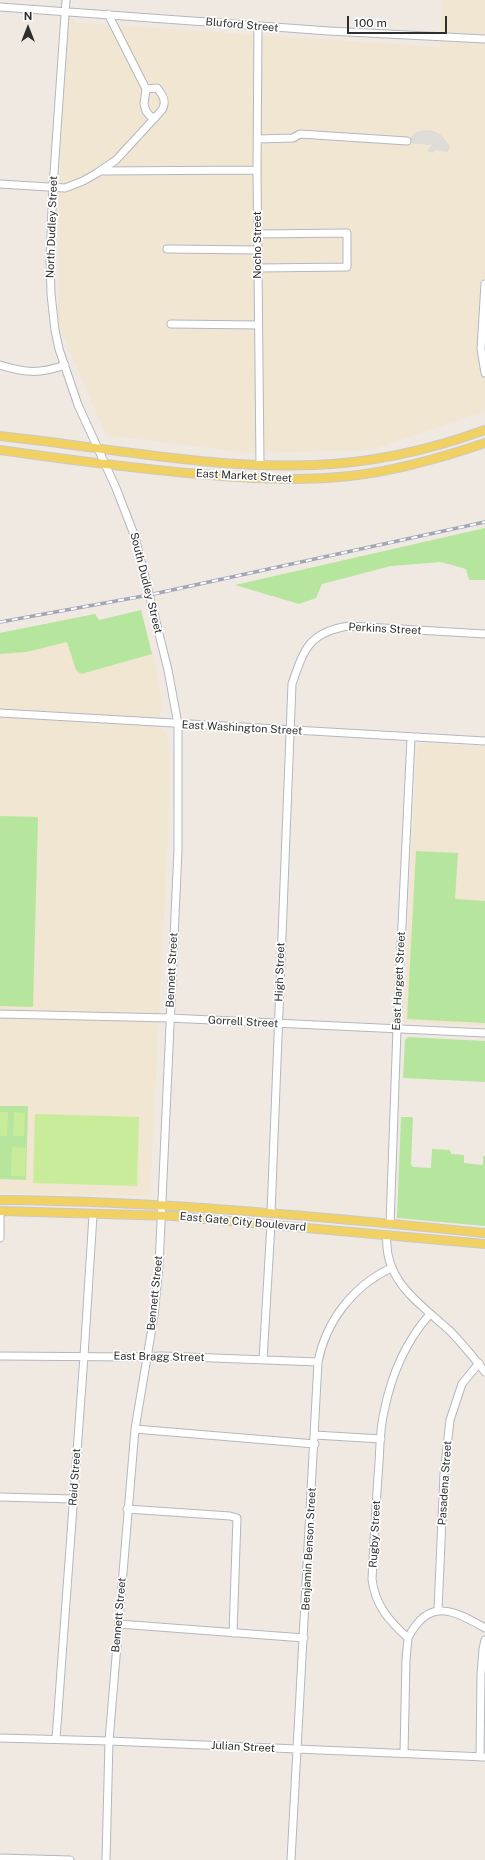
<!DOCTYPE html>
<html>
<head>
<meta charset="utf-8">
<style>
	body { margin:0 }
	#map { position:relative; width:485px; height:1860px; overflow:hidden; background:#efe9e1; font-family:"Public Sans",sans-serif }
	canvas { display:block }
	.north { position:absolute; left:8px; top:8px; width:40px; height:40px; -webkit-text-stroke:3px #fff; paint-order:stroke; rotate:0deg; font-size:11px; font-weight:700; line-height:16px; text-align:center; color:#2e2e2e }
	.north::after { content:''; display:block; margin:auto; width:14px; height:18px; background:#2e2e2e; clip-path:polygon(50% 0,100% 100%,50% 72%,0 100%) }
	.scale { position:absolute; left:347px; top:16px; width:100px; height:18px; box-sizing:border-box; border:2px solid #2e2e2e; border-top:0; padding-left:5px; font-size:12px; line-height:14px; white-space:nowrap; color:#2e2e2e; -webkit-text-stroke:3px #fff; paint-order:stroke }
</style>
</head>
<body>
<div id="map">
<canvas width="485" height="1860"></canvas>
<div class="north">N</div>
<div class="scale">100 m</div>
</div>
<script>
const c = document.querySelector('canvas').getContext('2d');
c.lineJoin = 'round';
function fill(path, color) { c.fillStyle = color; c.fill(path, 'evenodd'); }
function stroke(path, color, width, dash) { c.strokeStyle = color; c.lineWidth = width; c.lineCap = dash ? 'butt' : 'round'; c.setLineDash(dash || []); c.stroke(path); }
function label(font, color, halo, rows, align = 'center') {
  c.font = font + ' "Public Sans",sans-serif'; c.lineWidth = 3.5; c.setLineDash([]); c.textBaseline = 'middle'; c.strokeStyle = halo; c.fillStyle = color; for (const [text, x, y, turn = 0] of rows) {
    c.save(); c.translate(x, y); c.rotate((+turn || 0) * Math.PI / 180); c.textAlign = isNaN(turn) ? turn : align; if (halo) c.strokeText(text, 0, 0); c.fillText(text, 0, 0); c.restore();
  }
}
fill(new Path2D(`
	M442,0H485V411L370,450L249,453L106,435L58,323L59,208L65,11L77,23L440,47Z
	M141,610L157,672L163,708L160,712L162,730L167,734L169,757L168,833L150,1194L145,1196L0,1193V633L95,614L99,620Z
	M423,743L485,747V1026L403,1022L417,747Z`), '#f0e6d1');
fill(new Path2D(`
	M485,528V580H469L466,569L441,562L391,566L322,584L316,598L299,604L235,585Z
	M141,610L152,654L81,674L76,670L67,642L26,652L0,654V633L95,614L99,620Z
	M0,816L38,817L33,1007L0,1006Z
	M416,851L458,853L455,899L485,901V1023L407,1019Z
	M408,1037L485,1041V1082L403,1078L405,1040Z
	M0,1106H28L26,1180L0,1179Z
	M401,1117H413L411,1164L413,1167L431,1168L432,1149L450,1150L451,1154L464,1155V1163L483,1165V1156H485V1226L397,1218Z`), '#b6e59e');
fill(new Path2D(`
	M0,1112H8L7,1136H0Z
	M14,1112L25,1113L24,1136H13Z
	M35,1114L139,1117L137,1186L33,1183Z
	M12,1147L26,1148L25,1176H11Z`), '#c9ec9a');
fill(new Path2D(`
	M425,130L434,131L441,135L450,146L449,150L447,152L434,150L433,153L427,151L432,145L405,143L416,132Z`), '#dfdcd8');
const minor = new Path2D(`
	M66,0L53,187L50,258L51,294L55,330L59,349L78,405L116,488L135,537L168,670L178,724V850L159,1266L154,1316L135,1429L109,1741L106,1860
	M0,7L329,31L485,39
	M108,14L146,89L144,104L146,111L150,116L155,118
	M258,26L257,170L260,464
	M257,139L293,138L300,134L407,141
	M100,171L257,170
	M0,184L65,188L83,181L97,173L116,160L162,110C167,102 163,95 157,88L146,89
	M258,234L347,233V267L258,268
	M167,249L258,250
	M485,284L481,349L485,373
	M171,324L258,325
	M0,365C25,373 40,374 65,365
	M0,713L485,741
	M0,1014L169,1018L485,1033
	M271,1213L292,684C304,649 309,632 349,626L485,634
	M390,1224L397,1029L411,738
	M387,1235C383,1280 419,1303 449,1330C462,1343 474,1358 485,1372
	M0,1238V1211
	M0,1356L132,1357L162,1356L318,1362
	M263,1360L271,1224
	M135,1429L315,1444
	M315,1435L381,1439
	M0,1497L73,1499
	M127,1509L230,1516L237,1518L233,1633
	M438,1610L444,1474L450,1420L462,1384L479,1363
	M119,1624L304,1638
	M408,1638C429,1597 453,1610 485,1628
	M0,1738L109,1741L485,1757
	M56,1739L84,1356L93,1215
	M404,1753L406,1659L408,1638C389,1621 375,1605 372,1579C374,1540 376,1502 379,1463C380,1446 380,1428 384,1412C391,1376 406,1341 430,1314
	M480,1757L481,1674L483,1649L485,1640
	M0,1858L70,1860
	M291,1860L318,1362C326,1321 353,1286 391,1268`);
const major = new Path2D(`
	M0,436C104,447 209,469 314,465C373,463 430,450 485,430
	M0,450C62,459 124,467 187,473C241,478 296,482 350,476C396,471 441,458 485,443
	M0,1200C162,1201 324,1217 485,1233
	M0,1211L173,1216L485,1244`);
stroke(minor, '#b4b7c1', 9);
stroke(major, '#c9c9c9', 10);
stroke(minor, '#fff', 7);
stroke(major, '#f2d163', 8);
const rail = new Path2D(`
	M0,622L149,595L485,522`);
stroke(rail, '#a3a6b8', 3.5);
stroke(rail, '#fff', 2, [6]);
label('11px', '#2e2e2e', '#fff', [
	["Bluford Street",242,25,5],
	["North Dudley Street",52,227,-88],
	["Nocho Street",258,245,-90],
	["East Market Street",244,476,3],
	["South Dudley Street",146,583,76],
	["Perkins Street",385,629,3],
	["East Washington Street",242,728,3],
	["Bennett Street",172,970,-87],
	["High Street",280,972,-88],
	["East Hargett Street",399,981,-87],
	["Gorrell Street",243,1022,3],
	["East Gate City Boulevard",243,1222,5],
	["Bennett Street",155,1293,-84],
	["East Bragg Street",159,1357,1],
	["Reid Street",75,1477,-86],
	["Pasadena Street",445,1483,-86],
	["Rugby Street",375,1534,-87],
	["Benjamin Benson Street",309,1549,-87],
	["Bennett Street",119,1615,-85],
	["Julian Street",243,1747,3]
]);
</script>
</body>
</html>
